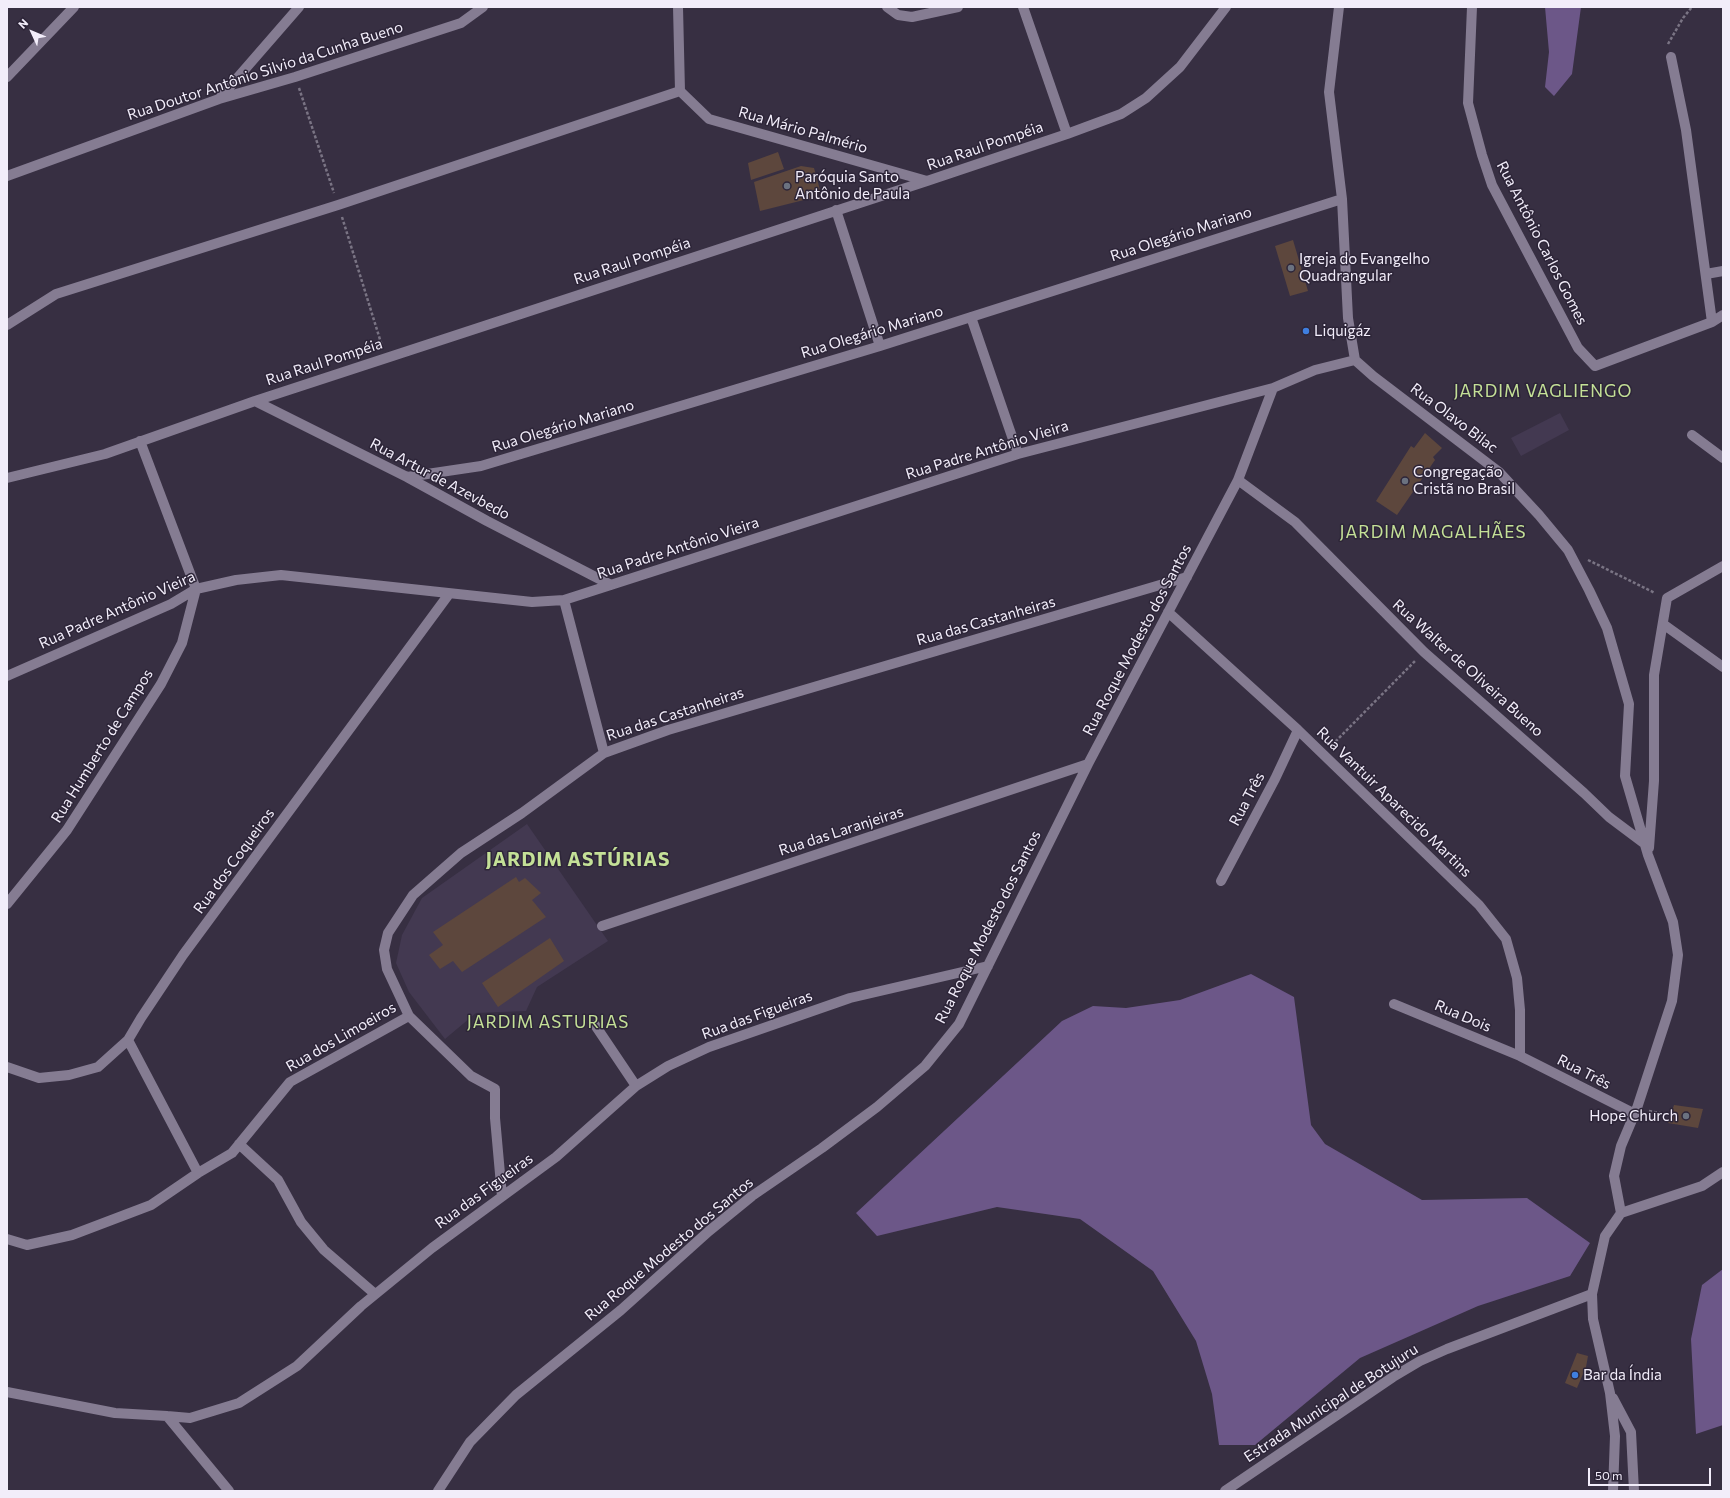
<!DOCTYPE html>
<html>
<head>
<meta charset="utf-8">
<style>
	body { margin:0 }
	#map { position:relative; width:1730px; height:1498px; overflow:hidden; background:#372f42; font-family:Commissioner,sans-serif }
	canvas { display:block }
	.frame { position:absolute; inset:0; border:8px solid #f2edfa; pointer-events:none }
	.north { position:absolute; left:12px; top:12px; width:40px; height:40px; -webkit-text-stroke:3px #2d2538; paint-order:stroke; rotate:314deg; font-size:11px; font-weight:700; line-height:16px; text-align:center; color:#f2edfa }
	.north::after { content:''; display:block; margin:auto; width:14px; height:18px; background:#f2edfa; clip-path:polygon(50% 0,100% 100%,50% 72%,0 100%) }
	.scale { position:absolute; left:1588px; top:1468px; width:123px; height:18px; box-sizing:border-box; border:2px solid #f2edfa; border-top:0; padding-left:5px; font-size:12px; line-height:14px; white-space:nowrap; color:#f2edfa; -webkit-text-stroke:3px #2d2538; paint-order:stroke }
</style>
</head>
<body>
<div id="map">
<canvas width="1730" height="1498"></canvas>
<div class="frame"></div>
<div class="north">N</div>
<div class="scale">50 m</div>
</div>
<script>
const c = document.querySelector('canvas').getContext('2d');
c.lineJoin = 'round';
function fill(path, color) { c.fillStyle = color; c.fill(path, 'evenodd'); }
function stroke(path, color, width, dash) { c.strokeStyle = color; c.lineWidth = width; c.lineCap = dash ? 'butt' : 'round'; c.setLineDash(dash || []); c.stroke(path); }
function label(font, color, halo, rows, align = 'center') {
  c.font = font + ' Commissioner,sans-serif'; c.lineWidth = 3; c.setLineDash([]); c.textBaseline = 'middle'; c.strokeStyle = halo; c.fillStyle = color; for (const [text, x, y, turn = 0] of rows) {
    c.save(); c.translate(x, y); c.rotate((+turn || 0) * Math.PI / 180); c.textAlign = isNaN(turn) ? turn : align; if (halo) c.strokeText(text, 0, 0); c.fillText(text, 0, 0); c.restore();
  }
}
fill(new Path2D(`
	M1560,413L1569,430L1521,456L1511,438Z
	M527,824L608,941L537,987L526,1011L476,1013L445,1039L409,992L396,963L402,935L422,898Z`), '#433951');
fill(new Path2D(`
	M1545,7H1581L1572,74L1554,96L1545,87L1549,52Z
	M1251,974L1294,997L1311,1125L1325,1144L1422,1200L1527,1198L1590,1243L1570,1276L1478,1306L1360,1358L1255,1445H1219L1212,1394L1196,1341L1153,1271L1080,1219L997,1207L877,1236L856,1213L1062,1021L1093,1006L1126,1008L1180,1000Z
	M1723,1269V1425L1696,1434L1691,1339L1702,1285Z`), '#6c5788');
fill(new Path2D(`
	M778,152L784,169L751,180L748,163Z
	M801,166L814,168L820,190L812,198L760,211L754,182Z
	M1293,240L1308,291L1290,296L1275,246Z
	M1425,433L1442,448L1433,457L1435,460L1397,515L1376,501L1411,446L1414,448Z
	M516,877L519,882L525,878L541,893L532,900L546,917L462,972L453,961L440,969L429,955L443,945L433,932Z
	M550,938L564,961L498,1007L482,983Z
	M1674,1105L1703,1109L1698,1128L1668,1123Z
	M1577,1353L1588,1356L1586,1367L1577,1388L1565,1383Z`), '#5d473d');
stroke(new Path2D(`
	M1668,44L1683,18L1692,7
	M299,88L334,193
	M342,217L382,346
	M1588,560L1655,593
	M1332,745L1416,660
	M1649,1111L1665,1114`), '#7a7484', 2.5, [3, 2]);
stroke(new Path2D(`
	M678,7L680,91
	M887,7L898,15L912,17L958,7
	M1023,7L1067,134
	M1339,7L1329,92L1342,199L1348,318L1355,360L1373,376L1499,472L1539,515L1568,550L1589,590L1607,628L1629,704L1625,776L1648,855L1673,922L1678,955L1672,1001L1637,1108L1621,1146L1614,1176L1621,1213
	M1472,7L1468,103L1482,155L1492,185L1578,348L1595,366L1712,322L1723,315
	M1671,57L1686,130L1712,322
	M7,77L74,7
	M680,91L709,119L927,181
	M219,99L299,7
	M7,176L219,99L295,77L461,23L483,7
	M836,210L880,346
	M1706,274L1723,271
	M971,317L1018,454
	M7,325L56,294L338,205L680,91
	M255,401L407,477L487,521L611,585
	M1692,435L1723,458
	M407,477L481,466L880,346L1342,199
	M7,478L105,454L255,401L927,181L1067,134L1121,114L1146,98L1180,67L1226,7
	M1238,480L1295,522L1424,652L1584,793L1609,817L1645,844
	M564,600L604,753
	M1168,612L1298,730L1479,905L1506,939L1517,978L1520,1010V1056
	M1663,624L1723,667
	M7,676L171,604L196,589L236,580L281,575L532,602L564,600L1018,454L1273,388L1315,370L1355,360
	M1649,848L1654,781V675L1667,598L1723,566
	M1221,881L1275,779L1298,730
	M7,904L67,830L161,684L182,643L196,589L140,441
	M602,926L1088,764
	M1394,1004L1520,1056L1635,1114
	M595,1025L636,1086
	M128,1040L198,1173
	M7,1067L39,1078L69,1075L98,1067L128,1040L141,1018L183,955L449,594
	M239,1144L278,1180L301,1222L324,1250L375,1294
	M502,1196L495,1118V1089L471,1076L409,1016L387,969L384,950L388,933L413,895L461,853L522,813L604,753L668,730L1187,577
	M1621,1213L1702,1186L1723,1172
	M7,1239L27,1245L72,1235L151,1205L198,1173L232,1153L290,1082L409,1016
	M7,1392L115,1413L167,1416L190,1418L239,1403L297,1366L361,1306L432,1248L556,1157L636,1086L668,1066L709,1047L850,998L988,966
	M1613,1398L1631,1432L1634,1491
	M167,1416L229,1491
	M438,1491L470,1442L516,1395L621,1310L709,1231L752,1196L822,1148L877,1107L925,1066L959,1024L1088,764L1238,480L1273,388
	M1225,1491L1393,1377L1420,1361L1447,1349L1592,1294
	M1613,1491L1615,1436L1610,1393L1593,1319L1592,1294L1605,1236L1621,1213`), '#857c92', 10);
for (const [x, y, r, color] of [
	[787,186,4,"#6b7280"],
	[1291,268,4,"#6b7280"],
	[1306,331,4,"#3f7fe0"],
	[1405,481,4,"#6b7280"],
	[1686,1116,4,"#6b7280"],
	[1575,1375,4,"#3f7fe0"]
]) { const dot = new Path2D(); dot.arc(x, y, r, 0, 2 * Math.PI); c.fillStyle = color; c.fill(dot); stroke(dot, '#2d2538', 1.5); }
label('15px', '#f2edfa', '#2d2538', [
	["Rua Doutor Antônio Silvio da Cunha Bueno",265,71,-18],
	["Rua Mário Palmério",803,130,16],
	["Rua Raul Pompéia",985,146,-19],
	["Rua Olegário Mariano",1181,234,-18],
	["Rua Antônio Carlos Gomes",1542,243,63],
	["Rua Raul Pompéia",632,261,-18],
	["Rua Olegário Mariano",872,332,-17],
	["Rua Raul Pompéia",324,362,-18],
	["Rua Olavo Bilac",1454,418,37],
	["Rua Olegário Mariano",563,426,-17],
	["Rua Padre Antônio Vieira",987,450,-17],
	["Rua Artur de Azevbedo",440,479,28],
	["Rua Padre Antônio Vieira",678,548,-18],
	["Rua Padre Antônio Vieira",117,610,-24],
	["Rua das Castanheiras",986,621,-16],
	["Rua Roque Modesto dos Santos",1137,640,-62],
	["Rua Walter de Oliveira Bueno",1468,668,42],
	["Rua das Castanheiras",675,714,-18],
	["Rua Humberto de Campos",102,746,-58],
	["Rua Três",1247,799,-62],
	["Rua Vantuir Aparecido Martins",1394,802,44],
	["Rua das Laranjeiras",841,831,-18],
	["Rua dos Coqueiros",234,861,-54],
	["Rua Roque Modesto dos Santos",988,927,-63],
	["Rua das Figueiras",757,1015,-20],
	["Rua Dois",1463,1016,23],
	["Rua dos Limoeiros",341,1037,-30],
	["Rua Três",1584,1072,27],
	["Rua das Figueiras",484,1191,-36],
	["Rua Roque Modesto dos Santos",669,1249,-40],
	["Estrada Municipal de Botujuru",1331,1403,-33]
]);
label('15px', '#f2edfa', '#2d2538', [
	["Paróquia Santo",795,177],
	["Antônio de Paula",795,194],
	["Igreja do Evangelho",1299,259],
	["Quadrangular",1299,276],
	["Liquigáz",1314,331],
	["Congregação",1413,472],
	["Cristã no Brasil",1413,489],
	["Hope Church",1678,1116,"right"],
	["Bar da Índia",1583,1375]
], 'left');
c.letterSpacing = '1px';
label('17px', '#c4e097', '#2d2538', [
	["JARDIM VAGLIENGO",1543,391],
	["JARDIM MAGALHÃES",1433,532],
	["JARDIM ASTURIAS",548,1022]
]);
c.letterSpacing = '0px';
c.letterSpacing = '1px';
label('bold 19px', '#c4e097', '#2d2538', [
	["JARDIM ASTÚRIAS",578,860]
]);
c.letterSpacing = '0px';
</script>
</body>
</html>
